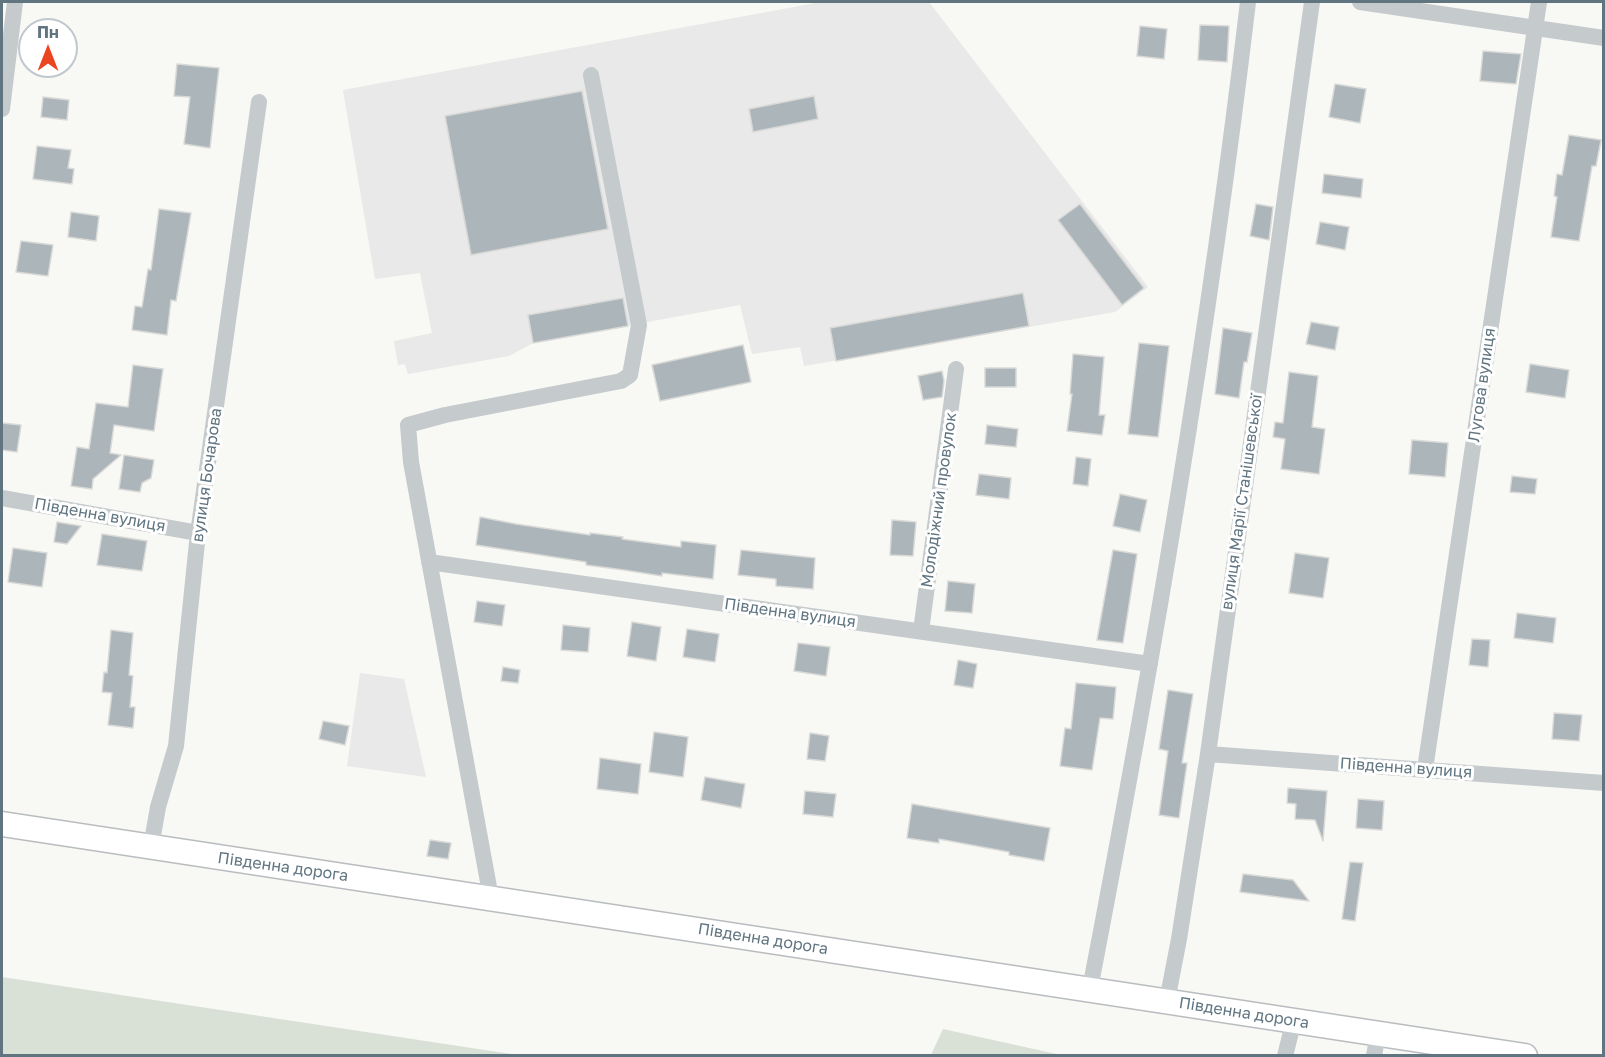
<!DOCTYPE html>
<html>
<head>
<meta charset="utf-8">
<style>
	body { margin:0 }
	#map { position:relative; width:1605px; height:1057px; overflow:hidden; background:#f8f8f5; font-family:"Golos Text",sans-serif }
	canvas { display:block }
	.frame { position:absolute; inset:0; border:3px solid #617581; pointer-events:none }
	.north { position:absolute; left:18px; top:18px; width:60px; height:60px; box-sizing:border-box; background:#fff; border:2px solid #c0c8cd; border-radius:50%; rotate:0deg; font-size:16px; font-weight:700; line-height:24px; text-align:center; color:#617581 }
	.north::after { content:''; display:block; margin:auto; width:21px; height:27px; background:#eb4421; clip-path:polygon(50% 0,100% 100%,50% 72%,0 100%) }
</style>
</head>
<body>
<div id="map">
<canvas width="1605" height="1057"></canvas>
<div class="frame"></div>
<div class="north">Пн</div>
</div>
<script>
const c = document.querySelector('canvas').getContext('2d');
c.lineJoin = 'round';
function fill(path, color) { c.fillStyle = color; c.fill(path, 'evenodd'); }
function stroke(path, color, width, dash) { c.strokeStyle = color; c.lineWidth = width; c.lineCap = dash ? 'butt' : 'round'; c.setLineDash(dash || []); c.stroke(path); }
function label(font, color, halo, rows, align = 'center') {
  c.font = font + ' "Golos Text",sans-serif'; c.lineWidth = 6; c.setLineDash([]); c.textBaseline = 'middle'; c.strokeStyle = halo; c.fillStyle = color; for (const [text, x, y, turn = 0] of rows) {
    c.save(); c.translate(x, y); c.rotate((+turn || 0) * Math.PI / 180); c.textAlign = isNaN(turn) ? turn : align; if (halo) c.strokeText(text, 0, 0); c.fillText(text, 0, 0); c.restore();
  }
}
fill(new Path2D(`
	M821,2H929L1148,287L1115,312L804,366L800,347L752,354L740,305L533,343L509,356L408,374L405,364L398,365L394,341L432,333L420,273L375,279L343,90Z
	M360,673L404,679L426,777L347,766Z`), '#e8e9e8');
fill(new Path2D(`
	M2,977L518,1055H2Z
	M943,1029L1061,1055H931Z`), '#d9e0d5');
const building = new Path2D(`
	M1200,25L1229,26L1227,62L1198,60Z
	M1140,26L1167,29L1164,59L1137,56Z
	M1483,51L1521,54L1516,84L1480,81Z
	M177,64L219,68L210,148L184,144L190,97L174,96Z
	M1335,84L1366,89L1360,123L1329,117Z
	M582,91L608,229L471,255L445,116Z
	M814,96L818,119L753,132L749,109Z
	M43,97L69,100L67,120L41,117Z
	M1569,135L1601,140L1596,166H1592L1579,241L1551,237L1557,197L1554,196L1557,174L1562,175Z
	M37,146L71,150L68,168L74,169L72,184L33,179Z
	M1324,174L1363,179L1361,198L1322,193Z
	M1080,204L1144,288L1122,305L1058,220Z
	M1256,204L1273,207L1269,240L1250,236Z
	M159,209L191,213L176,301L171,300L167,335L132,330L135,306L142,307L148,269L151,270Z
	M71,212L99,216L96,241L68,237Z
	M1320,222L1349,227L1345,250L1316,244Z
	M21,241L53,245L48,276L16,272Z
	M1023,293L1029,326L836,361L830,328Z
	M623,298L628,326L533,343L528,315Z
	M1311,322L1339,327L1335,350L1306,344Z
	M1223,328L1252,333L1247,362H1244L1239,398L1215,394Z
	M1139,343L1169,346L1158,437L1128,434Z
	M743,345L751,382L660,401L652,365Z
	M1073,354L1104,357L1099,415H1105L1102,435L1067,431L1072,394H1070Z
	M1530,364L1569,370L1565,398L1526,392Z
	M133,365L163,369L154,431L114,425L110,453L121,455L93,479L92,489L71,486L77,447L89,449L96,403L128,407Z
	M985,368H1016V387H985Z
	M942,371L944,381L942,397L923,400L918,376Z
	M1289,372L1318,376L1312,427L1325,429L1319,474L1281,469L1285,439L1273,437L1275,422L1283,423Z
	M2,423L21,425L17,452L2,450Z
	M987,425L1018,429L1016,447L985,444Z
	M1412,440L1448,443L1445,477L1409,474Z
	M124,455L154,460L151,478L142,483L140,492L119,489Z
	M1076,457L1091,459L1088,486L1073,484Z
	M979,474L1011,478L1009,499L976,495Z
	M1512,476L1537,479L1535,494L1510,492Z
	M1120,494L1147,500L1140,532L1113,526Z
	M480,517L516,524L590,535V533L623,537L622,539L681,547V541L716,545L713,579L662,573V576L624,570L586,565V562L476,545Z
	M892,520L916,522L913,556L890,555Z
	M57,522L81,526L67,544L54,542Z
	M102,534L147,541L142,571L97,565Z
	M13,548L47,553L42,587L8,582Z
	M741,550L815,558L813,589L776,586V579L738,575Z
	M1113,550L1137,554L1123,643L1097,640Z
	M1295,553L1329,558L1323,598L1289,593Z
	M948,581L975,584L972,613L945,611Z
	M477,601L505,605L502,626L474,622Z
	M1517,613L1556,618L1553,643L1514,638Z
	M632,622L661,627L656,661L627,656Z
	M563,625L590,628L588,652L561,650Z
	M687,629L719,634L715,662L683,657Z
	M111,630L133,633L129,675L133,676L130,707H135L133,728L108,725L112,693L102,692L104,672L107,673Z
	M1472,639L1490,640L1488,667L1469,665Z
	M798,643L830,647L826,676L794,671Z
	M958,660L977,664L973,688L954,685Z
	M503,667L520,670L518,683L501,681Z
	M1076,683L1116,687L1113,719L1100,718L1092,770L1060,766L1065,728L1071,729Z
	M1168,690L1193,694L1182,763H1187L1179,818L1159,815L1168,751L1159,749Z
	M1554,713L1582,715L1579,741L1552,739Z
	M323,721L349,726L345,745L319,739Z
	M654,732L688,737L683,777L649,772Z
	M810,733L829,736L825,761L807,759Z
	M600,758L641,764L638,794L597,789Z
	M705,777L745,784L741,808L701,800Z
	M1288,788L1327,791L1323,841L1315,820L1295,819L1296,804L1287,803Z
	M805,791L836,794L833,817L803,814Z
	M1358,799L1384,801L1382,830L1356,828Z
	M912,804L1050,828L1044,861L1009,855V852L939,839V843L907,838Z
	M430,840L451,843L448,859L427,856Z
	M1350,862L1363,863L1355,921L1342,919Z
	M1243,874L1293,880L1309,901L1240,892Z`);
fill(building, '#abb5ba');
stroke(building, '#d9d9d7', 1.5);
const highway = new Path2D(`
	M2,824L1525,1056`);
stroke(highway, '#b9bdc0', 27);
stroke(new Path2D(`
	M1360,2L1604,38
	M2,109L15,2
	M2,498L198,533
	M429,562L1150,664
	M921,631L956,369
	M1208,754L1604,783
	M1425,769L1539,2
	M151,847L158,807L176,746L198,533L259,102
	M491,898L411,462L408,425L445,415L621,381L630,375L639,325L591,75
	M1090,989C1153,661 1209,333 1248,2
	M1167,1001L1179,939L1208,754L1312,2
	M1285,1056L1294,1020
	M1374,1056L1378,1033`), '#c5cacc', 16);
stroke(highway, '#fff', 24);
label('16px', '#617581', '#fff', [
	["Лугова вулиця",1482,385,-82],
	["вулиця Бочарова",207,475,-82],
	["Молодіжний провулок",939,500,-82],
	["вулиця Марії Станішевської",1242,502,-82],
	["Південна вулиця",100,515,10],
	["Південна вулиця",790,613,8],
	["Південна вулиця",1406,768,4],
	["Південна дорога",283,867,8],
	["Південна дорога",763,939,9],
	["Південна дорога",1244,1013,9]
]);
</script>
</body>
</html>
